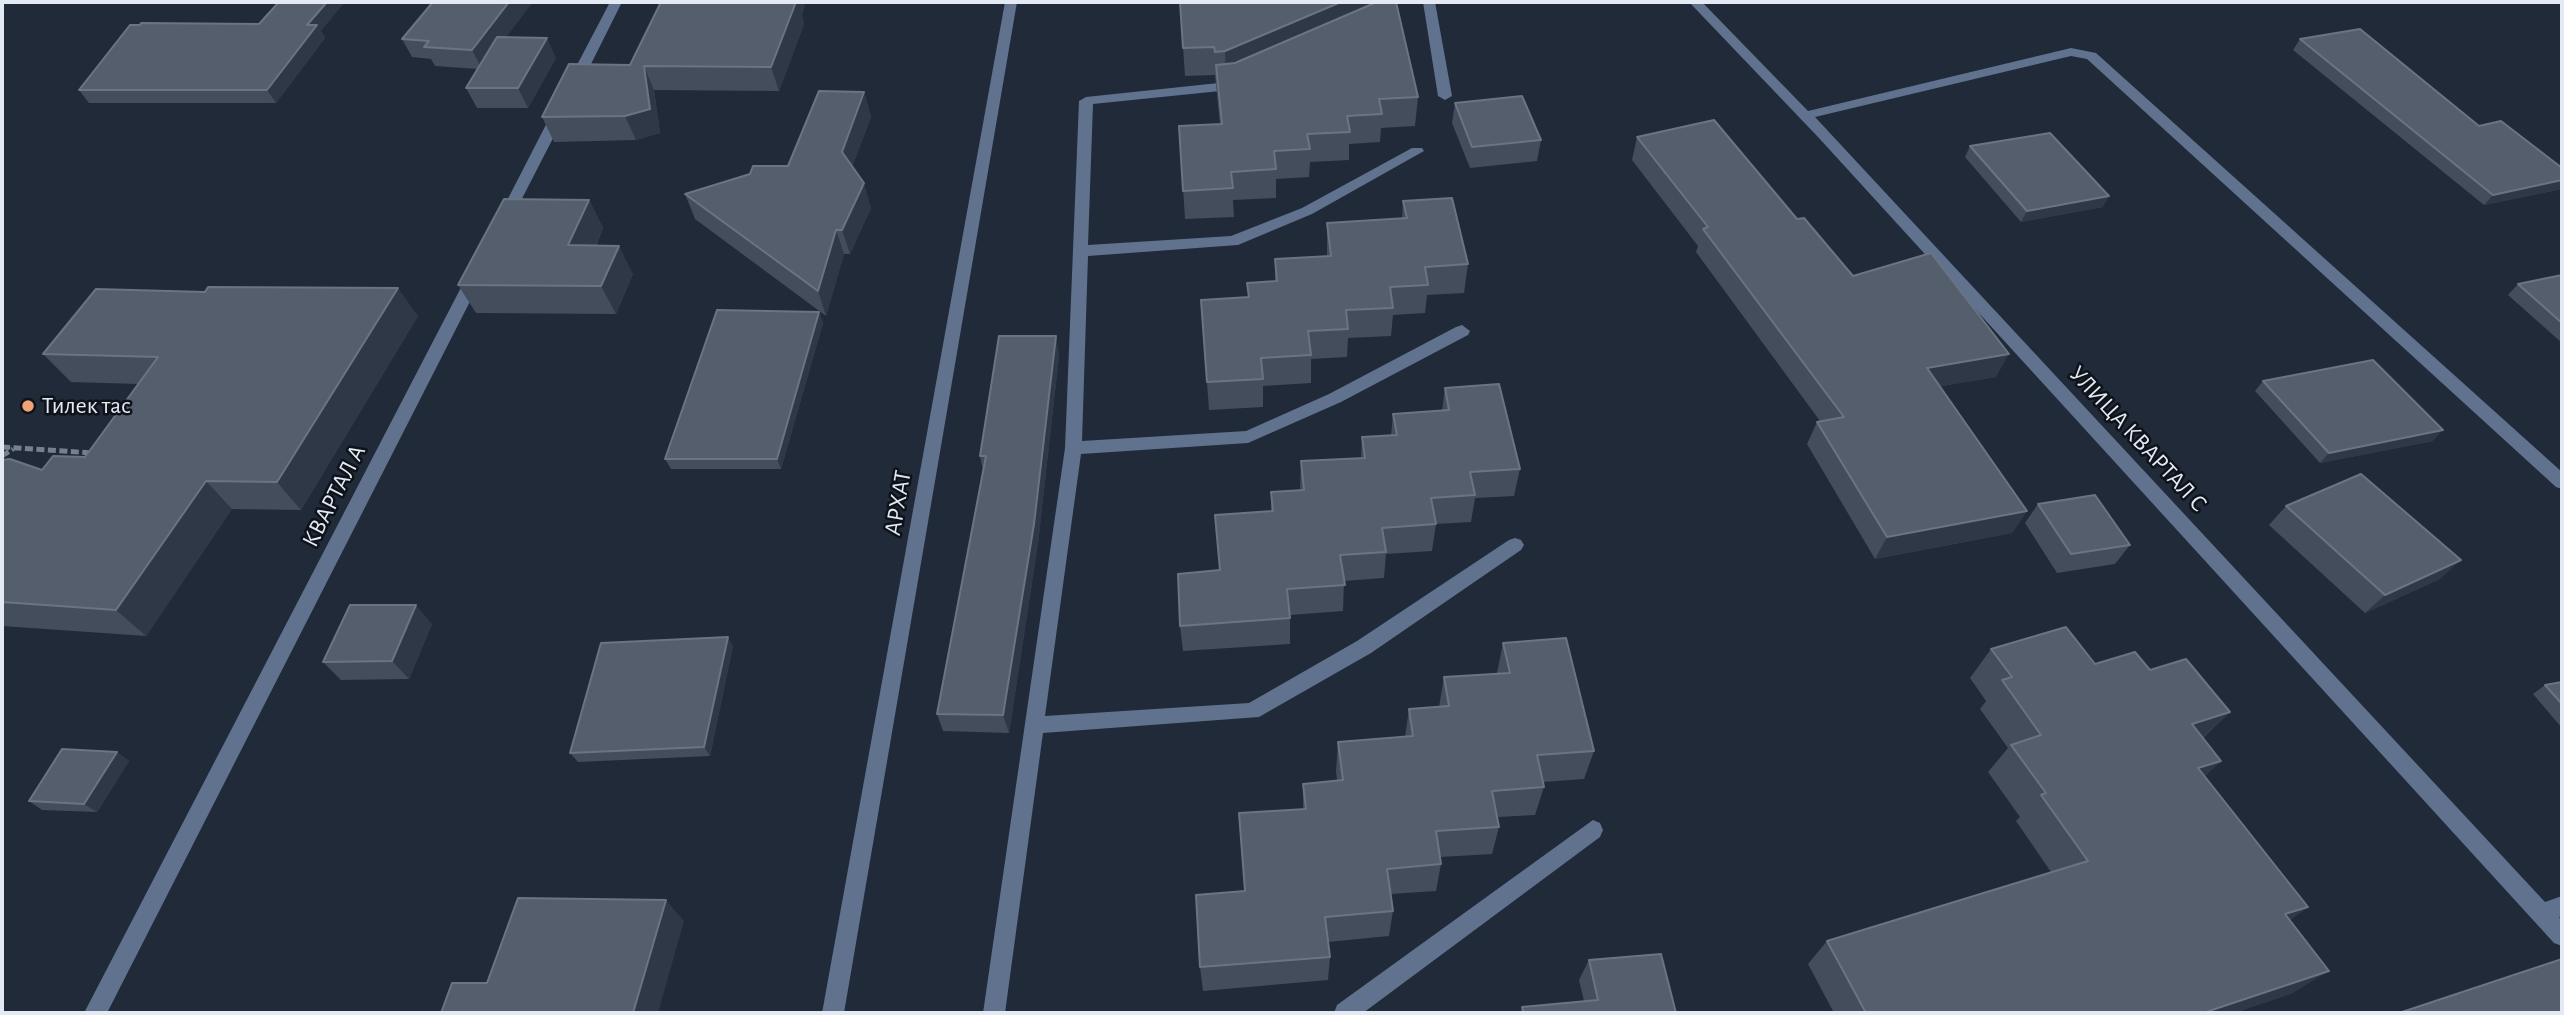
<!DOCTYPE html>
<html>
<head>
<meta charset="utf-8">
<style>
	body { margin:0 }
	#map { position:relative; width:2564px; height:1015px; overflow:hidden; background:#202a39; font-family:"Alegreya Sans",sans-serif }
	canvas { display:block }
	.frame { position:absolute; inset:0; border:4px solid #e3eaf4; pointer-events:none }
</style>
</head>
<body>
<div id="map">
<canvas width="2564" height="1015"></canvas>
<div class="frame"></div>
</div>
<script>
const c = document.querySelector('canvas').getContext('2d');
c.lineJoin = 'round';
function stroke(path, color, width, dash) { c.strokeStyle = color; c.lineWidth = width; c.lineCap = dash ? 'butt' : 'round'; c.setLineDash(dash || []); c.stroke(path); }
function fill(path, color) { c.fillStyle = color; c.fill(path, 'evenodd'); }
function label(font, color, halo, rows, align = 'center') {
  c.font = font + ' "Alegreya Sans",sans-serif'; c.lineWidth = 5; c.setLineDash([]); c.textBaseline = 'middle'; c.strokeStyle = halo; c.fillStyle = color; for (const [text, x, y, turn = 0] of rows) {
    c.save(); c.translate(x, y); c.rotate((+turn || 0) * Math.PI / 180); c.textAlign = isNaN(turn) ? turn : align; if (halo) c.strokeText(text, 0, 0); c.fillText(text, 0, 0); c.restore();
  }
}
stroke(new Path2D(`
	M2,447L92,453
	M2,456L13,449`), '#78808d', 5, [8, 3.5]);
fill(new Path2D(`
	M610,2H622L580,86L578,89H568L566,86Z
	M1005,2H1017L844,1013H822Z
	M1423,2H1435L1452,96L1445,100L1438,96Z
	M1689,2H1702L1808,111L2071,48L2096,53L2562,472V489L2556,487L2087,59L2071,56L1815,117L2545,902L2562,896V916L2559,917L2562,921V946L2554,943L1818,137Z
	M1240,78L1245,79V85L1230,90L1093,104L1088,245L1231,236L1302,208L1412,148H1422L1424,151L1312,214L1238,245L1088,256L1082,441L1246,431L1329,394L1456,327L1462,325L1470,331L1468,335L1341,402L1248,443L1081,454L1045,716L1249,703L1357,641L1509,540L1515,538L1521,540L1524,545L1521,550L1371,653L1259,717L1043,733L1005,1013H983L1065,448L1079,101L1086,97L1228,82Z
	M560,107L567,111L511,220L509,223H499L497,220L553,111Z
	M475,271L483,276L107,1013H84L467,276Z
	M1593,820L1600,823L1603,830L1600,837L1363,1013H1334L1337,1005Z`), '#60728e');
fill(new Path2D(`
	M1180,2L1418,97L1415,126L1381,128L1380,142L1349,144V160L1310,162L1309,177L1276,179V198L1233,200L1234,217L1185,219L1179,126L1220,124L1215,75L1185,76Z
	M802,16L804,24L779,91L654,90L660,133L636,140L554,142L542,117L630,65Z
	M321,31L325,38L276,103H89L79,90Z
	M506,37L556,58L528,108H477L466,88L478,69L435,66L431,59L412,57L402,39Z
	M2300,39L2479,126L2562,168V189L2484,205L2293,50Z
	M864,92L871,117L852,167L871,208L850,254H844L826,316L695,219L685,194L788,166Z
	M1455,103L1541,140L1537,161L1470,168L1452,123Z
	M1637,137L1797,219L1853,276L1996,377L1940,386L2027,511L2012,533L1875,559L1807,444L1817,422L1820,421L1696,252L1698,246L1632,160Z
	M1970,146L2103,207L2021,222L1965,157Z
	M589,200L603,228L596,246L633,274L616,314L476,313L458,285Z
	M1403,201L1468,264L1464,293L1427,295L1425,313L1393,315L1391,336L1348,338L1347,357L1311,359V383L1263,386V407L1209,410L1201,300L1248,298L1247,283L1275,281V259L1327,256V223L1402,219Z
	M2562,275V343L2508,295L2518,284Z
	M819,312L823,323L781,469H671L665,459Z
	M418,316L301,510L232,509L146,636L2,626V460L42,470L85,457L138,384L71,382L43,354Z
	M1056,336L1059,356L1038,543L1009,733L943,731L937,714L983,470L980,456Z
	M2263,381L2433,441L2320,463L2255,391Z
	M1445,388L1520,469L1514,496L1475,498L1471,522L1436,524L1432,551L1386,554L1384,578L1344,581L1343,611L1290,615V644L1183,651L1180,626L1219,570L1271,511V492L1300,490L1301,461L1361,458L1362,437L1391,436L1393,414L1442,411Z
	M2038,504L2130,545L2115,564L2057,573L2025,523Z
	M2286,506L2440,579L2365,613L2269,525Z
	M432,624L409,679L341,680L323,662Z
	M1503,643L1594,751L1584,779L1543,782L1544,787L1535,815L1498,817L1499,827L1492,854L1440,857L1441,864L1436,891L1391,894L1393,911L1389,936L1328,942L1330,957L1328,980L1203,991L1200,967L1244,891L1303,809V784L1337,780L1336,771L1338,742L1405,737L1409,709L1439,707L1444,677L1497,673Z
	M733,646L710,756L578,762L570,753Z
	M1991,649L2095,664L2150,670L2230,712L2203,738L2221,761L2205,776L2308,907L2290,920L2293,993L2233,1013H1834L1808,964L1827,941L2051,872L2016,821L2020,817L1988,772L2008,748L1980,709L1986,701L1970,678Z
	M2562,682V728L2533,694L2545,685Z
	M117,752L129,761L97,812L42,810L29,801Z
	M1589,960L1676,1013H1520L1522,1007L1584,1001L1579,980Z`), '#434d5c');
fill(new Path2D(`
	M327,2H345L321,31L325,38L276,103L267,90L307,25Z
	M509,2H533L482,69L472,50Z
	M792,2H806L802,16L804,24L779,91L771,67Z
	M1341,2H1377L1226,79L1225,51Z
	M547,38L556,58L528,108L518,88Z
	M644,66L654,90L660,133L636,140L625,116Z
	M864,92L871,117L849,176L842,152Z
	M2562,180V189L2484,205L2493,195Z
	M864,183L871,208L850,254L842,230Z
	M2109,196L2103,207L2021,222L2027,211Z
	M589,200L603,228L583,274L568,245Z
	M836,230L844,254L826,316L818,291Z
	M619,246L633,274L616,314L601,286Z
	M398,288L418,316L301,510L277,482Z
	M819,312L823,323L781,469L777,459Z
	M1056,336L1059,356L1038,543L1009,733L1003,715Z
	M2009,354L1996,377L1915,391L1927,368Z
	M2443,430L2433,441L2320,463L2329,453Z
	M206,481L232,509L146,636L116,610Z
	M2027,511L2012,533L1875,559L1887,537Z
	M2461,560L2440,579L2365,613L2385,595Z
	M416,605L432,624L409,679L392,661Z
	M728,637L733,646L710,756L704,747Z
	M2230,712L2200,740L2192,724Z
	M117,752L129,761L97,812L84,804Z
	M2221,761L2192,788L2198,768Z
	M666,900L684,921L658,1013H633Z
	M2308,907L2274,931L2285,914Z
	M2329,971L2293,993L2233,1013H2203Z`), '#2e3847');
const building = new Path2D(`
	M279,2H327L307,25H317L267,90H79L130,25H140L141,23L259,24Z
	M433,2H509L472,50L424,47L429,41L402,39Z
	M661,2H796L771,67L644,66L650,109L625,116L542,117L569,64L630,65Z
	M1180,2H1341L1225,51L1215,52L1214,47L1183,48Z
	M1377,2H1396L1418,97L1379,99L1382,114L1347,116L1350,132L1307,134L1310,149L1274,151L1276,169L1231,172L1233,188L1183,191L1179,126L1222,124L1216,65L1235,63Z
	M2360,29L2479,126L2501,121L2562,168V180L2493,195L2300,39Z
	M497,37L547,38L518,88H466Z
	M819,91L864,92L842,152L864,183L842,230H836L818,291L685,194L750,174L753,166H788Z
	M1522,96L1541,140L1472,147L1455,103Z
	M1714,120L1797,219L1804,218L1853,276L1931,253L2009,354L1927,368L2027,511L1887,537L1817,422L1844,417L1703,229L1708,227L1637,137Z
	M2050,133L2109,196L2027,211L1970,146Z
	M1452,198L1468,264L1425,267L1428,285L1390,287L1393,308L1346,310L1348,329L1308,331L1311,355L1261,358L1263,379L1207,382L1201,300L1249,297L1247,283L1277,281L1275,259L1331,256L1327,223L1407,218L1403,201Z
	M504,199L589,200L568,245L619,246L601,286L458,285Z
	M2562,275V323L2518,284Z
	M208,287L398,288L277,482L206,481L116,610L2,602V460L10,459L42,470L53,456L85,457L158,357L43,354L96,289L205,292Z
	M717,310L819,312L777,459H665Z
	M999,336H1056L1034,524L1003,715L937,714L986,456H980Z
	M2373,360L2443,430L2329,453L2263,381Z
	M1499,384L1520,469L1470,472L1475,495L1431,498L1436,524L1382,528L1386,552L1340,555L1345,585L1287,589L1290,618L1180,626L1178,574L1220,570L1215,515L1273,511L1271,492L1304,490L1301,461L1365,458L1362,437L1397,435L1393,414L1449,410L1445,388Z
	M2361,474L2461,560L2385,595L2286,506Z
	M2095,495L2130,545L2071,554L2038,504Z
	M350,605H416L392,661L323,662Z
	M2066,627L2095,664L2135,652L2150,670L2186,659L2230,712L2192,724L2221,761L2198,768L2308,907L2285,914L2329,971L2203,1013H1866L1827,941L2088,861L2041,795L2046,793L2011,745L2041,735L2002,680L2012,677L1991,649Z
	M728,637L704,747L570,753L601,643Z
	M1566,638L1594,751L1537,755L1544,787L1492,791L1499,827L1436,831L1441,864L1387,869L1393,911L1325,917L1330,957L1200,967L1196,895L1245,891L1239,813L1306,809L1303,784L1343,780L1338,742L1413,736L1409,709L1449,706L1444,677L1510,673L1503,643Z
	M2562,682V704L2545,685Z
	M62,749L117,752L84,804L29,801Z
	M518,898L666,900L633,1013H441L452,983H487Z
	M1661,954L1676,1013H1524L1522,1007L1598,1000L1589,960Z
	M2562,959V1013H2399Z`);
fill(building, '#545e6d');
stroke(building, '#6b7482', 2);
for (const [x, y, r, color] of [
	[28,406,7,"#f0a378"]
]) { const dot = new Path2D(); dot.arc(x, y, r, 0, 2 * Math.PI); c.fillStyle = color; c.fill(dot); stroke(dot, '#0e1219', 2.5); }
label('24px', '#e3eaf4', '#0e1219', [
	["Тилек тас",42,406]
], 'left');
label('24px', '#e3eaf4', '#0e1219', [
	["УЛИЦА КВАРТАЛ С",2138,439,47],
	["КВАРТАЛ А",334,496,-63],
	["АРХАТ",898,503,-80]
]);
</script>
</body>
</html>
